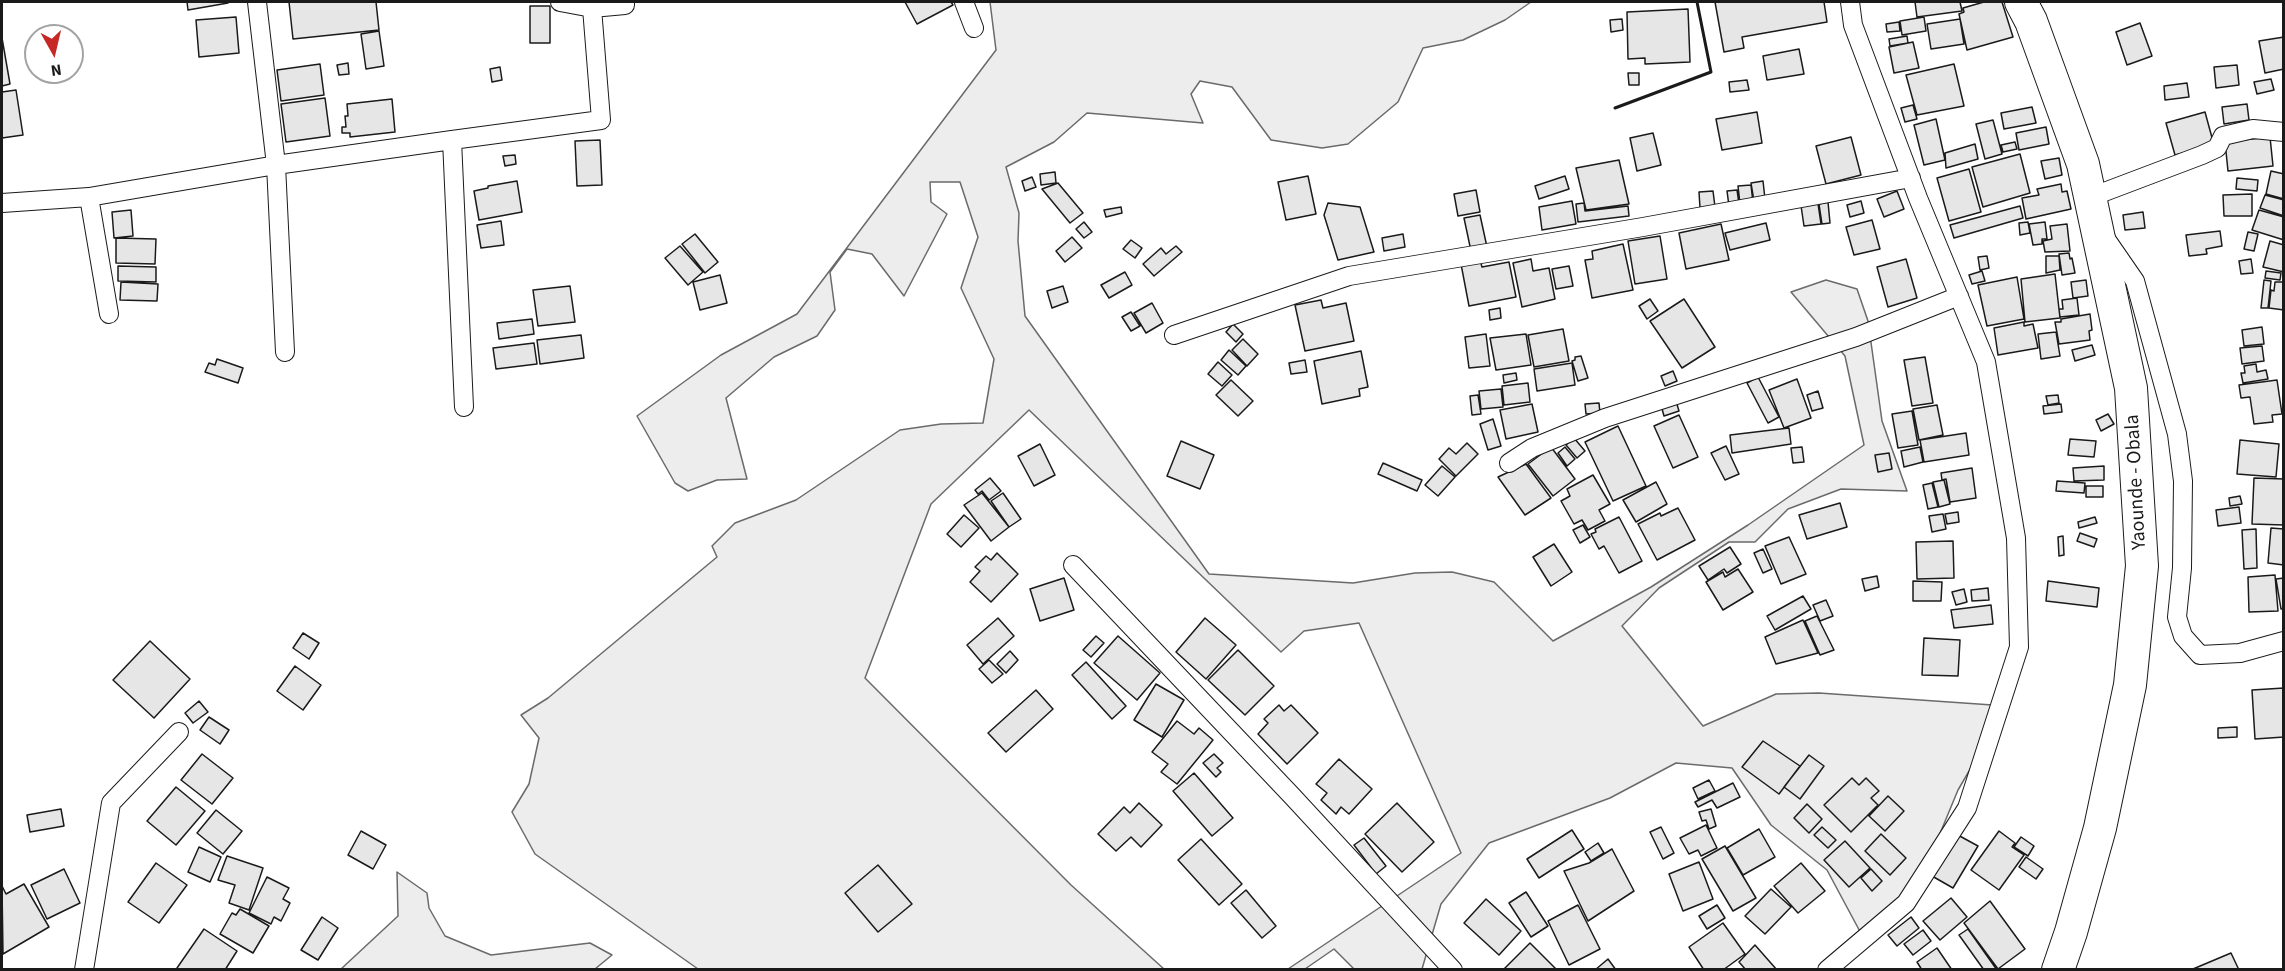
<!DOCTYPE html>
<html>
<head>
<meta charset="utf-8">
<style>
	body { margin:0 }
	#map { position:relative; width:2285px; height:971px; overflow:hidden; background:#fff; font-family:"Source Sans 3",sans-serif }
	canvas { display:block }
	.frame { position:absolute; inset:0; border:3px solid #1a1a1a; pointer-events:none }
	.north { position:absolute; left:24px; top:24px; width:60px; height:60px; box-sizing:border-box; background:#fff; border:2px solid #a3a3a3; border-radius:50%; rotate:172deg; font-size:16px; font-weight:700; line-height:24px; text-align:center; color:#1a1a1a }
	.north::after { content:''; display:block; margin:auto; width:21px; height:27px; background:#c62828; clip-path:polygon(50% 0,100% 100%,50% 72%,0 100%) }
</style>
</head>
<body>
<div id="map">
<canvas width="2285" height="971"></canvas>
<div class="frame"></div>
<div class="north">N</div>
</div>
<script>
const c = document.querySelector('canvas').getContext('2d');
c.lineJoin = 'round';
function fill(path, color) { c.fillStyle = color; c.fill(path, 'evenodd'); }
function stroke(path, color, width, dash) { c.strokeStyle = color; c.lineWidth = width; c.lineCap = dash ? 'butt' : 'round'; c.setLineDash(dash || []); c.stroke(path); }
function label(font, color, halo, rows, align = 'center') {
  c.font = font + ' "Source Sans 3",sans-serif'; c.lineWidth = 4.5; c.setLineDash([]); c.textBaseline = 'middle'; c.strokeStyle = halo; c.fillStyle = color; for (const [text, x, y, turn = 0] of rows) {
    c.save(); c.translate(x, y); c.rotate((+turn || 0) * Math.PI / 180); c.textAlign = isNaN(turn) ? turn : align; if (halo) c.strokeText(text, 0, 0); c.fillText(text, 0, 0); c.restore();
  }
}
const built = new Path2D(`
	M990,2H1531L1505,20L1463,40L1423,48L1398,102L1348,144L1322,148L1271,140L1232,87L1200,81L1191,94L1203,123L1087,113L1054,142L1006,167L1019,213L1018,241L1025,316L1209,574L1353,583L1415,573L1452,572L1494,582L1553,641L1651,587L1748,525L1864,445L1845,356L1791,292L1826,280L1857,289L1868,321L1882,421L1907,491L1841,489L1788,509L1755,542H1729L1659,588L1622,626L1703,726L1776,694L1819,693L2007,706L1958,790L1917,889L1864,939L1827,870L1771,825L1732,768L1676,763L1610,798L1489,843L1441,904L1422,969H1354L1334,949L1305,969H1288L1461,853L1359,623L1304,631L1281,652L1029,410L931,504L865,678L1071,885L1164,969H698L535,854L512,812L529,784L539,738L521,715L548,698L717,557L712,546L735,523L796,500L900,430L941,424L983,423L994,359L961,288L978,237L960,182H930L931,202L947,214L904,296L872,254L847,249L830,272L835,310L817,336L774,357L726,398L747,479L717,480L688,491L675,483L637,416L721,355L797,314L996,50Z
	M397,872L427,893L429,908L445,936L491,955L590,943L612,955L595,969H341L398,916Z`);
fill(built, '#ededed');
stroke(built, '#6a6a6a', 1.5);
const building = new Path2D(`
	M187,2H228V3L188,10Z
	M289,2H376L379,30L293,39Z
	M905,2H951L953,5L917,24Z
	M1715,2H1824L1827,22L1742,37L1744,48L1724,52Z
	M1915,2H1960L1962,11L1917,17Z
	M1984,2H2002L2013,37L1967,50L1959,14L1964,12L1963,8Z
	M530,6H550V43H530Z
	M1688,9L1690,62L1645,64V58L1628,59L1627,12Z
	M236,17L239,53L199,57L196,20Z
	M1924,17L1926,31L1902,35L1900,21Z
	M1622,19L1623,30L1611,32L1610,20Z
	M1960,19L1964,44L1931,49L1927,24Z
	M1899,22L1900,31L1887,32L1886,24Z
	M2140,23L2152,56L2127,65L2116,32Z
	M379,31L384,66L366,69L361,34Z
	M1907,36L1908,43L1890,46L1889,39Z
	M2284,37V69L2265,73L2259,41Z
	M2,38L10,84L2,86Z
	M1913,42L1919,68L1894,73L1889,47Z
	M1799,49L1804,74L1767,80L1763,56Z
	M348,63L349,74L339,75L337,65Z
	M320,64L324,95L281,101L277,70Z
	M1954,64L1964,106L1917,115L1906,75Z
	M2237,65L2239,85L2216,88L2214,67Z
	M500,67L502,80L492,82L490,69Z
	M1628,73H1639V85H1629Z
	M2271,79L2274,90L2257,94L2254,82Z
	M1747,80L1749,90L1730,92L1729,82Z
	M2187,83L2189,97L2165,100L2164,86Z
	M16,90L23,135L2,138V92Z
	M325,98L330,136L286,142L281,104Z
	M392,99L395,132L350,137V133H342V127H346L345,116H348L347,104Z
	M2247,104L2249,120L2224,124L2222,107Z
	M1913,105L1917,119L1905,122L1901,108Z
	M2032,107L2036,123L2004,129L2001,113Z
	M1757,112L1762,143L1722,150L1716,119Z
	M2205,112L2214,145L2175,155L2166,123Z
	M1936,119L1945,160L1924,165L1914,125Z
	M1993,120L2002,154L1985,159L1976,124Z
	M2046,127L2049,144L2019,150L2016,133Z
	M1653,133L1661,165L1637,171L1630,138Z
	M1851,137L1861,175L1826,184L1816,146Z
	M2270,137L2273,166L2228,171L2225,142Z
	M600,140L602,185L577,186L575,141Z
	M2015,142L2017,149L2003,152L2001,145Z
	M1975,144L1978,159L1946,168L1945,153Z
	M2020,154L2030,193L1983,207L1972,167Z
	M515,155L516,164L505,166L503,156Z
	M2059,158L2062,175L2045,179L2041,161Z
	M1619,160L1629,204L1586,210L1576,168Z
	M1969,169L1981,212L1949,221L1937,178Z
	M2271,171L2284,174V199L2266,194Z
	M1055,172L1056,183L1041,185L1040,174Z
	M1308,176L1316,214L1286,220L1278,182Z
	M1565,176L1569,189L1539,199L1535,186Z
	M1032,177L1036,187L1025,191L1022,181Z
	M2237,178L2258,180L2257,191L2236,189Z
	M517,181L522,212L479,220L474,191L488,188V186Z
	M1763,181L1765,199L1754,201L1751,183Z
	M1058,183L1083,213L1070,223L1042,189Z
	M2061,184L2062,192L2067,191L2071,209L2026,219L2022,198L2039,195L2037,189Z
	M1751,185L1753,203L1740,204L1738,186Z
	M1476,190L1480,212L1458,216L1454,194Z
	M1737,190L1739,204L1729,206L1727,191Z
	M1713,191L1715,207L1700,208L1699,192Z
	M1897,191L1904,209L1884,217L1877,199Z
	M2252,194V216H2224L2223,195Z
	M2265,195L2284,200V216L2260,208Z
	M1817,197L1821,224L1804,226L1800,199Z
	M1572,201L1576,224L1542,230L1539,207Z
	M1861,201L1864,213L1850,217L1847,205Z
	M1828,202L1830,223L1822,224L1819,204Z
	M1328,203L1360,207L1374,252L1338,260L1324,215Z
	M1584,203L1585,211L1628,206L1629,216L1578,222L1576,204Z
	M2020,206L2023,218L1954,238L1950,225Z
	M1121,207L1122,213L1106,217L1104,210Z
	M131,210L133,236L114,238L112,212Z
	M2259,210L2284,217V240L2252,230Z
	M2143,212L2145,228L2125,230L2123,215Z
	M1480,215L1487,247L1471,251L1464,218Z
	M1872,220L1880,249L1854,255L1846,227Z
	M501,221L504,245L481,248L477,225Z
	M1084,222L1092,232L1084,238L1076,229Z
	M2028,222L2030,233L2020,235L2019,223Z
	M2045,222L2047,239H2042V244L2033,245L2029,224Z
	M1766,223L1770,240L1730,250L1725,233Z
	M1721,224L1729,260L1686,269L1679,233Z
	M2067,224L2070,251L2045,252L2043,241L2052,239L2050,226Z
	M2220,231L2222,246L2206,249L2207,254L2189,256L2186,235Z
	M2248,232L2258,234L2254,251L2244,249Z
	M695,234L718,262L705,273L682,244Z
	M1403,234L1405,247L1384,251L1382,238Z
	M1660,236L1667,279L1635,284L1628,241Z
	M1072,237L1082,248L1065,262L1056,251Z
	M116,238L156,239L155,264L116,263Z
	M1131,240L1142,248L1135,258L1123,249Z
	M2270,241L2284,245V272L2263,267Z
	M1623,244L1633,290L1592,298L1585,260L1593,259L1592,251Z
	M680,246L703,272L688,285L665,258Z
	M1176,246L1182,252L1154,276L1143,264L1161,248L1166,254Z
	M2069,253L2070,259L2072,258L2075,273L2062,275L2059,254Z
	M1987,256L1989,268L1980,270L1978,257Z
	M2046,256H2059L2060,270L2046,273Z
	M1531,259L1533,271L1549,268L1555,299L1522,307L1513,263Z
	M1906,259L1917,298L1888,307L1877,267Z
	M2251,259L2253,273L2241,274L2239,261Z
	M1480,260L1482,267L1509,262L1516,297L1469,306L1461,264Z
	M118,266L156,267V282L118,281Z
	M1569,266L1573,286L1556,289L1552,269Z
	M1982,271L1985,281L1972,284L1969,275Z
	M2266,271L2281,273L2280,280L2265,278Z
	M1125,272L1132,285L1109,298L1101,285Z
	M2055,274L2060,318L2025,322L2021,279Z
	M720,275L727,303L700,310L693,282Z
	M2017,277L2024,319L1987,326L1978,285Z
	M2086,280L2088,296L2073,298L2071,282Z
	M2264,280L2271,281L2268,308H2261Z
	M121,282L158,284L157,301L120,300Z
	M2275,282H2284V310L2269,308L2271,290L2274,291Z
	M570,286L575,322L538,326L533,290Z
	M1063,286L1068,302L1052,308L1047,291Z
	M2077,298L2079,315L2060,317L2059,309H2063L2062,300Z
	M1650,299L1658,311L1647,319L1639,306Z
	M1684,299L1715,347L1682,368L1650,321Z
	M1321,300L1323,308L1346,303L1354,341L1305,351L1295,305Z
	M1152,303L1163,323L1146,333L1134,313Z
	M1500,308L1501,318L1490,320L1489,310Z
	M1131,312L1140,326L1131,331L1122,317Z
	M2090,314L2092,330L2089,331L2090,340L2059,344L2055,322H2061V319Z
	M532,319L534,334L499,339L497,323Z
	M2024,322V326L2033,324L2038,348L1998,355L1994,328Z
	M1233,324L1243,334L1236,342L1226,332Z
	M2262,327L2264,344L2244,346L2242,330Z
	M1563,329L1569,361L1534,367L1528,335Z
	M2056,332L2060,356L2041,359L2038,334Z
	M1486,334L1490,366L1469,368L1465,337Z
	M1526,334L1531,365L1496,370L1490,338Z
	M581,335L584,358L540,364L537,340Z
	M1243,339L1258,354L1247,366L1232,350Z
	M534,343L537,364L496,369L493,348Z
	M2092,345L2095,355L2075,361L2072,350Z
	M2262,346L2264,361L2242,364L2240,348Z
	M1229,350L1246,366L1238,375L1221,360Z
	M1361,351L1368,387L1359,389L1360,396L1322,404L1314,361Z
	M1581,356L1588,378L1578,381L1572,361L1575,360V357Z
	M1925,357L1933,403L1912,406L1904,360Z
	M217,359L243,368L238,383L205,372L209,363L215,365Z
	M1305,360L1307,372L1291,374L1289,363Z
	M1218,362L1232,375L1222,386L1208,374Z
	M1572,363L1575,385L1537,391L1534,369Z
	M2256,364L2257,372L2266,370L2268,379L2243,383L2241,373H2245L2244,366Z
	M1673,371L1677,381L1665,386L1661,376Z
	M1516,373L1517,380L1504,383L1503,375Z
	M1758,377L1779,417L1768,423L1747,383Z
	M1797,379L1811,418L1784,428L1769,390Z
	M1231,380L1253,401L1238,416L1216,395Z
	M2277,380L2282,414L2272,415L2273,422L2254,424L2250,397L2241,398L2239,385Z
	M1528,383L1530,402L1504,405L1502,386Z
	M1501,389L1503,407L1481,409L1479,391Z
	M1818,391L1823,408L1812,411L1807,395Z
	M1478,395L1481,414L1472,415L1470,396Z
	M2058,395L2059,403L2048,405L2046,396Z
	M1676,401L1679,411L1664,416L1661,405Z
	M1599,403L1600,413L1586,414L1585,404Z
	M1532,404L1538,432L1506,439L1500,410Z
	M2061,404L2062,412L2044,414L2043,406Z
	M1937,405L1943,435L1919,440L1913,409Z
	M1912,411L1918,445L1898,448L1892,414Z
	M2108,414L2114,424L2101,431L2096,420Z
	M1679,415L1698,457L1673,468L1654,426Z
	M1493,419L1501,446L1488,450L1480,424Z
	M1618,426L1646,486L1613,501L1585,442Z
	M1789,428L1791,444L1732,453L1730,435Z
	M1966,433L1969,455L1924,462L1920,440Z
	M1574,438L1585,451L1577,458L1566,445Z
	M2070,439L2096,441L2094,457L2068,455Z
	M2240,440L2279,444L2276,477L2237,474Z
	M1181,441L1214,455L1200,489L1167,476Z
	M1467,443L1478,454L1456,476L1439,459L1449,448L1456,454Z
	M1040,444L1055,475L1034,486L1018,456Z
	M1726,446L1739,474L1725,480L1711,453Z
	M1551,447L1575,479L1553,496L1528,464Z
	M1565,447L1575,459L1567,466L1558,453Z
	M1802,447L1804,462L1793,463L1791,448Z
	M1920,447L1923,462L1904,467L1901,451Z
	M1889,453L1892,469L1878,472L1875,455Z
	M1383,463L1422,480L1417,491L1378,474Z
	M1526,464L1551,498L1525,515L1498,477Z
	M1442,466L1455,477L1438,496L1425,485Z
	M2104,466V480L2074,481L2073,468Z
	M1972,468L1976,498L1950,502L1946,479L1942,480L1941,473Z
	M1593,475L1610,504L1599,510L1605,521L1588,530L1582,520L1574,524L1561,501L1570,496L1567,489Z
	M990,478L1001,491L989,500L982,491L978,494L975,490Z
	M2254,478L2284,479V525L2252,524Z
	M1944,480L1950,504L1939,507L1933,482Z
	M2057,481L2085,483L2084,493L2056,491Z
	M1656,482L1667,504L1636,522L1623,500Z
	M1932,483L1938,507L1928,509L1923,485Z
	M2086,486H2103V497H2086Z
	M982,493L1009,527L991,541L964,505Z
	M1003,493L1021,519L1009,527L991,501Z
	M2240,496L2242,504L2230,506L2229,498Z
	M1840,503L1847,527L1807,539L1799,515Z
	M2239,507L2241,523L2218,526L2216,510Z
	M1678,508L1695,540L1657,560L1638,524L1660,513L1661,516Z
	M1958,512L1959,522L1947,524L1945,514Z
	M1943,514L1946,529L1932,532L1929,516Z
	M964,515L979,528L961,547L947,534Z
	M1619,517L1642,561L1619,573L1604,546L1599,549L1591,534L1596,532L1595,529Z
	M2095,517L2097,523L2079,528L2078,522Z
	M1583,525L1590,537L1580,543L1573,530Z
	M2271,528L2284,529V565L2268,563Z
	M2256,529L2257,568L2244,569L2242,530Z
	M2080,533L2097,539L2094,547L2077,541Z
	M2063,536L2064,555L2059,556L2058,537Z
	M1789,537L1806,574L1781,584L1765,546Z
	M1953,541L1954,578L1917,579L1916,542Z
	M1554,544L1572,572L1551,586L1533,557Z
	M1730,547L1741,564L1727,573L1724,569L1708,580L1699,566Z
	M1763,549L1772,569L1763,573L1754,553Z
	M997,553L1018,574L991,602L970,582L980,571L975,567L986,556L991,560Z
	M1738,569L1753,592L1723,610L1706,582L1723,572L1725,577Z
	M2275,575L2278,611L2249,612L2248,577Z
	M1877,576L1879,587L1865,591L1862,579Z
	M1064,578L1074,610L1040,621L1030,589Z
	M2284,578V609H2281L2276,579Z
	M1913,581L1942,582L1941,601H1913Z
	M2048,581L2099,588L2097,607L2046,601Z
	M1988,588L1989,600L1972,601L1971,590Z
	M1964,589L1967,602L1956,605L1952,592Z
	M1803,596L1811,609L1775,630L1767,616Z
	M1826,600L1833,616L1820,621L1813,605Z
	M1991,605L1993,624L1954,628L1951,610Z
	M1817,616L1834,650L1820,655L1805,621Z
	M998,618L1014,636L983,664L967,645Z
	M1205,618L1236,645L1206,679L1176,652Z
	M1803,620L1818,653L1776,664L1765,637Z
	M303,633L319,643L309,659L293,648Z
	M1096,636L1104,643L1091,657L1083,650Z
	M1118,636L1160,673L1137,700L1094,663Z
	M1924,638L1960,640L1958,676L1922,675Z
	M150,641L190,679L154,718L113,680Z
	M1238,650L1274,686L1245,715L1208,680Z
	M1010,651L1018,660L1006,673L997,664Z
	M989,660L1003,674L992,683L979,669Z
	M1086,662L1126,706L1112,719L1072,675Z
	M295,666L321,685L303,710L277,691Z
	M1156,684L1184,700L1162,737L1134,720Z
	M2284,688V737L2255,739L2252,690Z
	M1036,690L1053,709L1006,752L988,733Z
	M199,701L208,712L193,723L185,713Z
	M1279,705L1284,711L1291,705L1318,733L1287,764L1258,734L1268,723L1264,719Z
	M209,717L229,730L220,744L200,730Z
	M1177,721L1194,734L1199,728L1213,740L1177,784L1161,772L1168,764L1152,752Z
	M2237,727V737L2218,738V728Z
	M1763,741L1800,766L1779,794L1742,767Z
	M202,754L233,778L212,804L181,780Z
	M1214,754L1223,763L1217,768L1221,772L1216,777L1203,763Z
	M1809,755L1824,766L1800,799L1784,787Z
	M1339,759L1372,789L1349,814L1341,807L1336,814L1321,800L1327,793L1316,784Z
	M1194,773L1233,818L1212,836L1173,791Z
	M1852,778L1859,785L1866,778L1879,791L1871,798L1878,805L1851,832L1824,805Z
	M1709,780L1715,791L1698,799L1693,788Z
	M1733,783L1740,797L1717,808L1712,800L1698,807L1695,802Z
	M176,787L205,811L176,845L147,821Z
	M1888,796L1904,811L1885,831L1869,816Z
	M1139,803L1162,825L1141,847L1131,837L1116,851L1098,834L1124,807L1130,813Z
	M1397,803L1434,842L1402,872L1365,834Z
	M1807,804L1822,819L1809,833L1794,818Z
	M61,809L64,826L30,832L27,815Z
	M1711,809L1716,826L1709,829L1706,820L1702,821L1699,812Z
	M216,810L242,831L223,854L197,833Z
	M1706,825L1717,848L1701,856L1698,850L1689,854L1680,838Z
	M1661,827L1674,853L1663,859L1650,832Z
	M1822,827L1836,840L1828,848L1814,835Z
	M1759,829L1775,857L1743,875L1727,848Z
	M1572,830L1584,849L1539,878L1527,859Z
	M361,831L386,845L373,869L348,855Z
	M1999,831L2015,843L2012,847L2024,855L1999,890L1971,870Z
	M1881,834L1906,858L1890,875L1865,851Z
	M1956,834L1978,846L1953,888L1932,876Z
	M2021,837L2034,846L2028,856L2014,847Z
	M1364,838L1386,866L1376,874L1354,845Z
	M1201,839L1242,884L1219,905L1178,860Z
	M1845,841L1870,868L1849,887L1824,860Z
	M1598,843L1604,853L1591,861L1585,852Z
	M1725,846L1756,898L1733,911L1702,859Z
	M199,847L221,857L210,882L188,872Z
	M1612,849L1634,891L1588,921L1564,871L1589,863Z
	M227,856L263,868L249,910L229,903L235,885L218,880Z
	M2026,857L2043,869L2036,879L2019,867Z
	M1699,862L1713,899L1683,911L1669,874Z
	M156,863L187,885L159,923L128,902Z
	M1801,863L1825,891L1798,913L1774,886Z
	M878,865L912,904L878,932L845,893Z
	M64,869L80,903L47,919L31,885Z
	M1871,869L1882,881L1872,891L1861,878Z
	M267,877L289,888L283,899L290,903L281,921L274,917L271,924L249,913Z
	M24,884L49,927L3,954L2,886L6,894Z
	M1771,889L1791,907L1765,934L1745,916Z
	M1246,890L1276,926L1262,938L1231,903Z
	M1526,892L1548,926L1531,937L1509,903Z
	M1951,898L1967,917L1940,940L1923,921Z
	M1486,899L1521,931L1499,955L1464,923Z
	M1990,901L2025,949L1998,969L1964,923Z
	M1578,905L1600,949L1569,965L1548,921Z
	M1717,905L1725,918L1707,929L1699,916Z
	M240,909L269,926L253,953L220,934L232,913L236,915Z
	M322,917L338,928L318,960L301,950Z
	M1911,917L1919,928L1897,946L1888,935Z
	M1723,923L1745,954L1723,970H1704L1689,947Z
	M204,929L237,951L225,970H179L177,968Z
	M1968,929L1997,970H1984L1959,935Z
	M1923,930L1931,941L1913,955L1904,944Z
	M1530,943L1557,970H1503Z
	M1755,945L1777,970H1746L1739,962Z
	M1937,948L1952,970H1922L1917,962Z
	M2231,953L2239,970H2193V969Z
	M1608,959L1616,970H1595Z`);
fill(building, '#e6e6e6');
stroke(building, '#1a1a1a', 1.5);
const minor = new Path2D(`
	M560,2L592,8
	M964,2L974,28
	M89,197L276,165L257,2
	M2091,197L2202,155L2217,148L2223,136L2253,129L2284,132
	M2,203L89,197L109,314
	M2106,239L2135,281L2177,434L2183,481L2182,568L2177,617L2183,636L2200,655L2240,653L2284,641
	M1174,335L1349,276L1643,227L1911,178
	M285,352L276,165L452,140
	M464,407L452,140L601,120L592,8L625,5V2
	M1509,463L1532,448L1605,418L1856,337L1959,296
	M1073,565L1293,797L1453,970
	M84,970L111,803L179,732
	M1827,970L1906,903L1967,808L2019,647L2016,538L1986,362L1918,198L1853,25L1850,2`);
const trunk = new Path2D(`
	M2021,2L2031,21L2083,164L2131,388L2142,566L2130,685L2100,828L2071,932L2058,970`);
stroke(minor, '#1a1a1a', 20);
stroke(trunk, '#1a1a1a', 34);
stroke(minor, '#fff', 18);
stroke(trunk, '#fff', 32);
stroke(new Path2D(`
	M1615,108L1711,72L1697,2`), '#1a1a1a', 3);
label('20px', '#1a1a1a', '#fff', [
	["Yaounde - Obala",2137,482,-93]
]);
</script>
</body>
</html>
